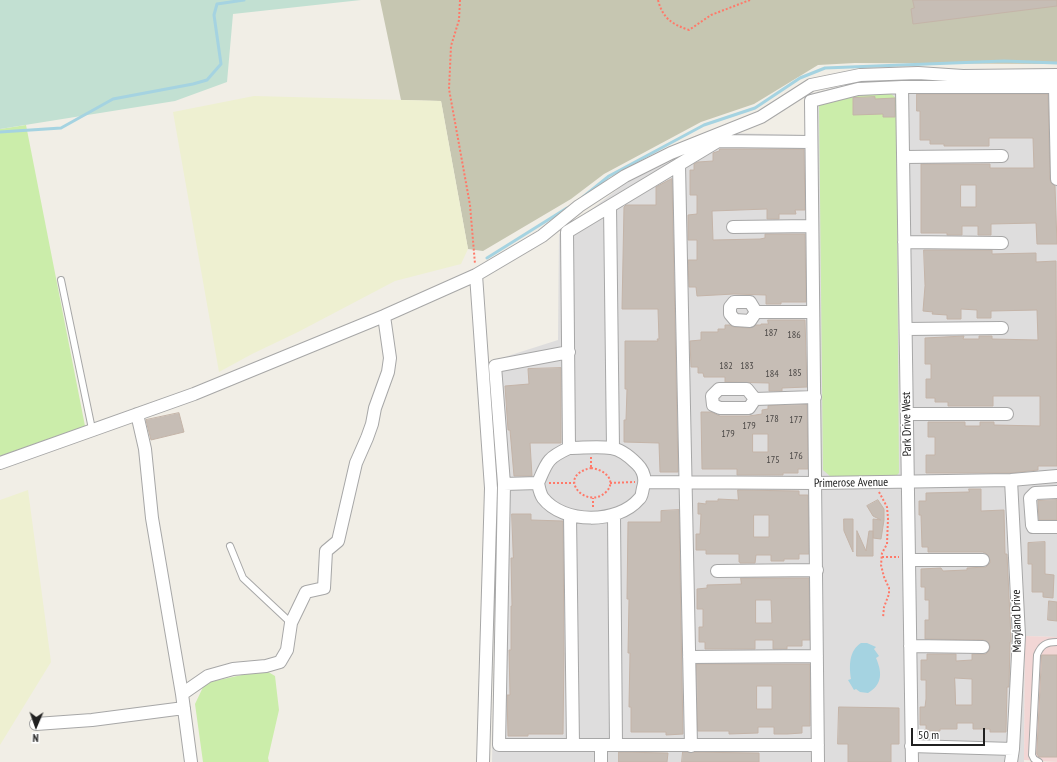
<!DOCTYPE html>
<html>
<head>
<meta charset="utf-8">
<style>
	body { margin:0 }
	#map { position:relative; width:1057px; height:762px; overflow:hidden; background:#f1eee6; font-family:"PT Sans Narrow",sans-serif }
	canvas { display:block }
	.north { position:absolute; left:16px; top:706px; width:40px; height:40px; -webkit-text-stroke:3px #fff; paint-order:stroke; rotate:182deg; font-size:11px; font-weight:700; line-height:16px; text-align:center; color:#202020 }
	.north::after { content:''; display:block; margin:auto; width:14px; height:18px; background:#202020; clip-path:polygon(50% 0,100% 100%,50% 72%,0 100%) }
	.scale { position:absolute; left:911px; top:728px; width:74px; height:18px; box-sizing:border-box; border:2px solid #202020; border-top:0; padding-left:5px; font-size:12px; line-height:14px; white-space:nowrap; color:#202020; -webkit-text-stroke:3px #fff; paint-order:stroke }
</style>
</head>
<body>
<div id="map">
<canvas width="1057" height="762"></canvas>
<div class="north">N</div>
<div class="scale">50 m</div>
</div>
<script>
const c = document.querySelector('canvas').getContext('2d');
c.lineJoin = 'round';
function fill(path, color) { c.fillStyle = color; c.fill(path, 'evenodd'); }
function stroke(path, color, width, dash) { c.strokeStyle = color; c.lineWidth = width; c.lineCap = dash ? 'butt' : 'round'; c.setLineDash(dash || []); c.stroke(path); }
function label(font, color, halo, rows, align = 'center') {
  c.font = font + ' "PT Sans Narrow",sans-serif'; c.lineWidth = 3; c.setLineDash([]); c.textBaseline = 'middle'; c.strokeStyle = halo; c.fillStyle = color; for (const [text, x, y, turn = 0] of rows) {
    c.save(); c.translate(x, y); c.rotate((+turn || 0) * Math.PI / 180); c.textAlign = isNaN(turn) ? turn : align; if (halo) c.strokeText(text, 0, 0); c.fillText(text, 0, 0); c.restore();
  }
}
fill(new Path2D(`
	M965,80L1057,83V637L1025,636L1024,762H492L498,485L489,362L558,340L559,234L631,179L731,133L805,135V95L861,81Z`), '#dedddd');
fill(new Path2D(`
	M1025,636L1057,637V762L1024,760Z`), '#f2d6d5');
fill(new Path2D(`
	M380,0H1057V64L855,63L818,65L754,104L701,122L604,174L571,199L483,251L468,249L441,101L401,100Z`), '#c6c6b1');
fill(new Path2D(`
	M254,96L441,101L468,249L461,264L395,281L298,332L252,354L219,372L173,112Z
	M28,490L51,662L0,745V500Z`), '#eef0d1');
fill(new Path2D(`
	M890,93L896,98L899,473L896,476H830L823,470L819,103L824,99Z
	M26,125L85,426L0,456V129Z
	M265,670L275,676L279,710L268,758L269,762H203L195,704L205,683Z`), '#cbedaa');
fill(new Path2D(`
	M0,0H361L233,14L227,82L175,101L0,129Z`), '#c2e0d2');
fill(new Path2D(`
	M861,643H867L876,647L874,649L879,656L876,658C882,672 883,684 868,693L860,692L856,689L854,690L848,680L851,679C849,665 849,651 861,643Z`), '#a5d3e1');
stroke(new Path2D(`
	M0,132L61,128L113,99L193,84L207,80L221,64L214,15L217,4L244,0
	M583,197L609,176L704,125L755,108L800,78L825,68L1004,61L1057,63
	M487,258L567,208`), '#a5d3e1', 3);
const building = new Path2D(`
	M913,0H1057V6L913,24L911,9L914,8Z
	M917,94H1048L1050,179L1051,183L1055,186L1057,244H1037L1036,223L991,224V235H978V226H962V235H947V233H921V164H990V168H1034L1033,138H989V146H944V144H930V140H920V111H917ZM961,185H976V207H961Z
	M875,97V99L895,98V117H883V114L853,115V98Z
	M720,149H804L805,210H795L796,214H779V219H767V209L712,211L713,240L760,239L765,238V234H805L806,302H781V304H766V295L734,294L697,296L696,287H689L688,260H697V240H688V215L697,214V195H690V170H694V164L698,162L713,161V153L719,151Z
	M672,179L678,472H660L659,443L624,442V420H626L627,389H625V341H658L657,339H659L658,309H622L624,207L626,205H656V187L669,180Z
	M924,250H992V254L1036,253V262L1056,261L1057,466H1038V470L1011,473H926V455H935V437H928V422H965V426H980V422H994V425L1040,426V396H993V406H948V402H935V398H926V379H931V364H925V338L964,336L963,339H979V336H992V339L1038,340L1037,310L991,311V318H977V310L961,309V319H947V315L932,314L933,312L923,311L925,286Z
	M768,320H805L807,387L782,388V391H769V383L725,382V377H704L703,373H698V367H691L690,341L701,340V332H718V329H725V325H730L734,327L750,328L756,325H761V324H768Z
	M561,368V443H530L532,476H514L510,430H508L505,386L529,384L528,369Z
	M807,405L808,469H798V473H783V475H737V469H702L701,412H711L720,416H749L762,414V410L768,409V406ZM753,434H768V452H753Z
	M179,413L184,432L151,440L146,420Z
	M969,489H981V511L1004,510L1005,554H1007L1011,638V642H1010L1009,687H1007L1006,732H990V729H973V723H957V729H940V731H926V725H920V707H925L926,699V680H921V660H927V654H956V661L972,660V654H986L989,651L990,647L989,643L983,640L925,639V620H929V600H925V587H921V569L941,568L943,571L967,570V568L986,567L990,563V560L987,554L983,552H928V547H922L921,515H919V501H926V493L969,492ZM955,678L972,679V705H956Z
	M738,490L799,491V495H808L809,554H799V559H784V561H771V555H756L755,563H740V562H739V554H706V550H696V534H700L701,514H698V503L706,504V501H718V499L738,500ZM754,515H769V537H754Z
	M878,500L884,509V520L881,539L873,538V519L881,520L873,516L867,506Z
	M1057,500V520H1039L1038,501Z
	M679,510L683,734L666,735V732H631V707H629L630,653H628L629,599H627L628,522H661V511Z
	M512,514H531V520L563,521L564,654L563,734H528V736H508L507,695H510L509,650H511V606H512L511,558H513Z
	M844,519H853V552L844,531Z
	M857,531L866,551L869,531H873V556H857Z
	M1045,542V574L1054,575L1053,598L1043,597V592H1032V564H1028V543Z
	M741,578H809L810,640H802V646H787V649H773V640H755V649H705V642H699V627H703V609H697V589L707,588V585L741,584ZM756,600H771L772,623H756Z
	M1049,601L1057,602V621L1048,620Z
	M1042,655H1057V757H1039L1037,754Z
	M697,664H810V726H802V733L787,734H774V727H758V733L729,734V731H698ZM757,686H772V709H757Z
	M839,707L899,708V744H891V762H848V744H838Z
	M619,752L668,753L667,762H619Z
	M683,752L759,753V762H682Z`);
fill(building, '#c6bdb5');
stroke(building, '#c4b4a8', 1);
const service = new Path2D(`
	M61,280L92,429
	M230,546L243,578L291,623
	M1039,762L1034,759L1032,755L1037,655C1041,645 1046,642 1057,642`);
const minor = new Path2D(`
	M902,87L912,762
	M1055,87L1057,179
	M903,157L1002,156
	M679,165L691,746
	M610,206L613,448
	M733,227L812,226
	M904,242L1002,243
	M476,275L491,488L483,762
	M756,312L750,302H734L730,307V314L735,320L750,321L756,312H813
	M906,329L1002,328
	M755,399L747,389H719L712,396L713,405L720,408H749L755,399L815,397
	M137,414L145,449L152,518L182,694L191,762
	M907,414H1007
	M569,448L567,232L718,141L811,142
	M569,448C583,448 598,446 611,448C620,449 631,458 637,464C644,471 646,479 643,488C642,492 642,497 639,499C618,524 563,524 543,498C540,494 539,488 538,483C547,462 547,458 569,448Z
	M0,463L194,394L384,316L476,275L542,236L579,206L625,176L671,153L761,117L811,85L860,75L918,73L963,76L1057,75
	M646,482L816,483L1011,480L1057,476
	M538,483L504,484L499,745H818
	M504,484L495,366L569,352
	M1057,492L1035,493L1030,498L1032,525L1033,527H1057
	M570,515L573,745
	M614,515L616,745
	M909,560H983
	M717,571L817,570
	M910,646L983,647
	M689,657L817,656
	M182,694L208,676L233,669L266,666L280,662L287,650L291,623L306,592L324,588L326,551L338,541L356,463L367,438L372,424L375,408L388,372L390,358L384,316
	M36,724L92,720L184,708
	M601,745V762
	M911,746L1013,749
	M818,762C817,542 814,322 811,101L858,89L902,87H1057
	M1011,762L1013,749L1019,636L1011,480`);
stroke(service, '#a7a7a7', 8);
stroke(minor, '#a7a7a7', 14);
stroke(new Path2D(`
	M460,0L459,20L451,46L449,89L470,205L475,264
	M658,0C663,19 672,24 689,30L711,15L750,0
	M591,457V468
	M591,468C603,469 618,480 606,492C587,511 554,476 591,468Z
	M549,483H574
	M610,483L635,482
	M879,492L887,507L888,518L887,544L882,553L881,565L884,577L889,588V594L884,607L883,618
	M593,507V498
	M882,557H899`), '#ff7969', 2, [2, 2]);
stroke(service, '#fff', 6);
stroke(minor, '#fff', 12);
label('10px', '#4a4745', null, [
	["187",771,333],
	["186",794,335],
	["182",726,366],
	["183",747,366],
	["185",795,373],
	["184",772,374],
	["178",772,419],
	["177",796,420],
	["179",749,426],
	["179",728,434],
	["176",796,456],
	["175",773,460]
]);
label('12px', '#202020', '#fff', [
	["Park Drive West",907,424,-91],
	["Primerose Avenue",851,483,-1],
	["Maryland Drive",1017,621,-91]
]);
</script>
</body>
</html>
